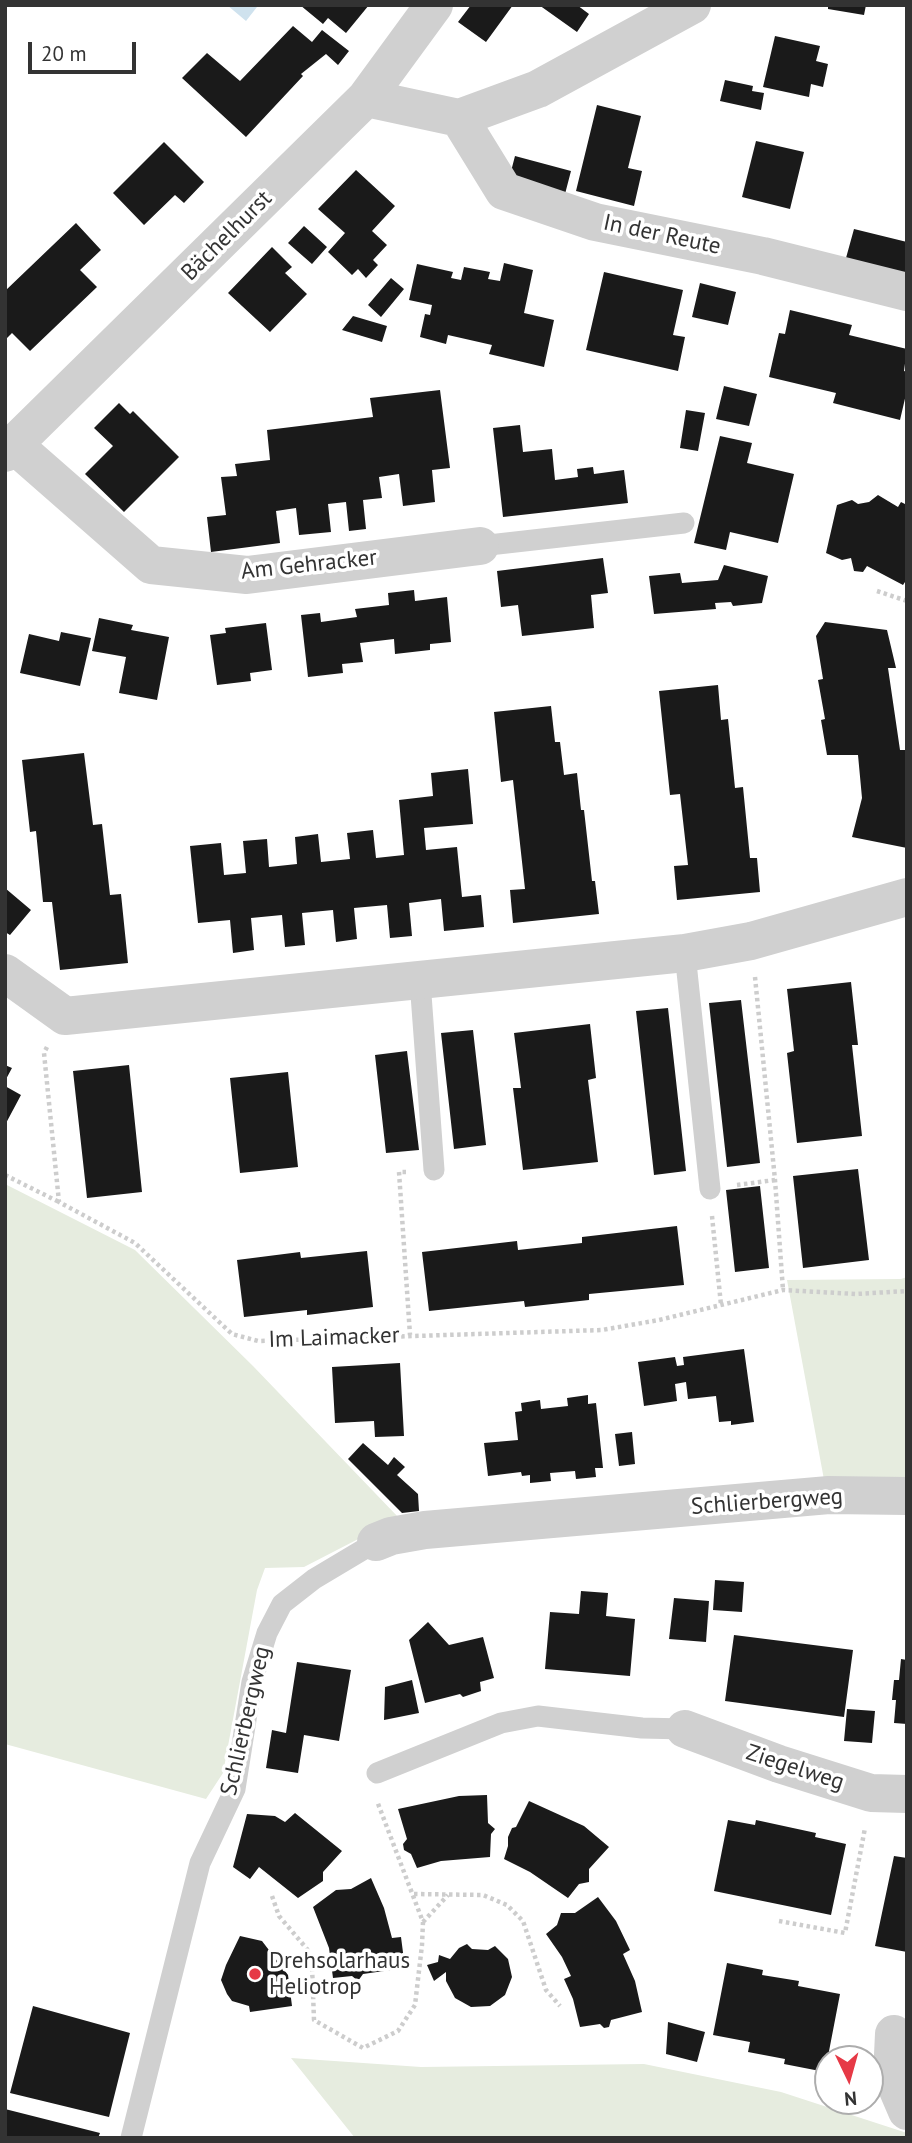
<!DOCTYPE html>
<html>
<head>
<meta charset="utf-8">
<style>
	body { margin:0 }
	#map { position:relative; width:912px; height:2143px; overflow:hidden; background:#fff; font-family:"PT Sans",sans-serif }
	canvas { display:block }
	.frame { position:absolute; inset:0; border:7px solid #333; pointer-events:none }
	.north { position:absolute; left:814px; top:2045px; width:70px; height:70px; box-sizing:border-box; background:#fff; border:2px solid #adadad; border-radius:50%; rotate:175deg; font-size:19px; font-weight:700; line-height:28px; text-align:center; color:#333 }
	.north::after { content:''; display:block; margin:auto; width:24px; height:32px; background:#e63946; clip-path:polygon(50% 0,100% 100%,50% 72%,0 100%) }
	.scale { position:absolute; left:28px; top:42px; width:108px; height:32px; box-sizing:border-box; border:4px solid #333; border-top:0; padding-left:9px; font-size:21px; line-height:24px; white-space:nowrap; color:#333; -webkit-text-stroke:5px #fff; paint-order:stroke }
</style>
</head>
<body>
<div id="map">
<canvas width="912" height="2143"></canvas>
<div class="frame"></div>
<div class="north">N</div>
<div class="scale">20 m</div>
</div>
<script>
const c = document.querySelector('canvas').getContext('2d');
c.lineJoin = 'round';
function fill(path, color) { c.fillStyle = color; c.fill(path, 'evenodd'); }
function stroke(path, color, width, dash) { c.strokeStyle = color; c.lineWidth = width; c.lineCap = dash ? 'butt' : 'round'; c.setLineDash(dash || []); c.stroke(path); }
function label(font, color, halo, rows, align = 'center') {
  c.font = font + ' "PT Sans",sans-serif'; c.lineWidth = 7; c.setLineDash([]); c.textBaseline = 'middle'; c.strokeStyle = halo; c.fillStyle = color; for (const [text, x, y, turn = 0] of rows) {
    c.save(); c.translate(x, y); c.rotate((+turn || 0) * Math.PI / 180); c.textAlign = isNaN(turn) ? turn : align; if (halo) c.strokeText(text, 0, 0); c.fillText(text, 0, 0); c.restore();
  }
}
fill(new Path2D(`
	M5,1184L135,1250L253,1366L399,1518L304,1567L265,1568L257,1590L223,1773L206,1799L5,1744Z
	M907,1277V1482L825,1485L787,1280L901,1279Z
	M291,2058L421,2067L644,2064L781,2092L907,2133V2138H355Z`), '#e6ecdf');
fill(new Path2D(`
	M227,5H255L257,7L246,21Z`), '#cfe2ee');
fill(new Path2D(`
	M300,5H369L346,33L328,18L323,24Z
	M471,5H513L486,42L458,22Z
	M539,5H577L589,14L577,32Z
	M828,5H866L864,15L828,9Z
	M293,26L312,42L322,30L349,51L338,65L326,54L301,74L303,76L246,137L182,78L207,53L240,81Z
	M775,36L820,46L816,61L828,64L823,87L811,84L809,97L763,87Z
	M725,80L753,86L752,91L764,93L761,110L720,101Z
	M597,105L641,116L628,168L642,171L634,206L576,191Z
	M756,141L804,152L790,209L742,197Z
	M164,142L204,182L184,203L175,195L144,225L113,193Z
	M515,156L571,171L565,194L509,179Z
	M356,170L395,206L372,231L387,245L373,260L378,265L366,278L358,269L352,275L328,252L345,233L318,209Z
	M76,223L101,250L80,270L97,287L30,351L12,333L5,340V291Z
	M304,226L327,247L312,264L288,243Z
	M854,229L907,242V274L846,258Z
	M272,247L292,267L285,273L307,294L270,332L228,293Z
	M504,263L533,270L524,313L554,320L544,367L489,354L492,345L448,335L446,344L420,337L425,314L430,315L432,305L409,300L417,264L453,272L451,278L461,280L464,267L490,272L488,279L500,281Z
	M604,272L683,290L673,335L685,337L678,371L586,350Z
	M391,278L404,289L381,317L368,305Z
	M700,283L736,292L728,325L692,317Z
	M790,310L852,325L849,335L907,349L904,371L907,372V390L900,420L833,403L836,393L769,377L779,333L785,334Z
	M353,316L387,326L382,342L342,330Z
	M724,386L757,394L749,426L716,419Z
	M440,390L450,468L432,470L435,502L403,506L399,474L379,477L382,498L363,500L366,529L349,531L346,502L328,504L331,532L299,535L296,508L276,511L280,543L211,552L207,517L226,515L221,477L237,476L235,464L270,460L267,430L373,417L370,398Z
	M119,403L130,414L133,411L179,457L124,512L85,474L113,446L94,428Z
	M686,410L705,413L698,451L680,448Z
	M520,425L523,452L552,449L555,480L578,477L577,469L593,467L594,474L624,470L628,503L503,517L493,428Z
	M720,436L752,443L747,463L794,474L778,543L730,532L726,550L694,543Z
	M878,495L898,507L901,502L907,505V579L903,585L867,566L863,572L854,571L851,558L842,560L826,553L837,505L852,500L858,504L869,502Z
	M603,558L608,593L591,595L594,628L522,636L518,605L501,607L497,571Z
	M724,565L768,576L762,603L733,606L731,602L715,603L716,609L654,614L649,576L680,573L682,583L718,580Z
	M414,590L415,601L447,597L451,642L430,644V650L395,654L394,639L360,643L363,662L342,664L343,673L308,677L301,615L320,613L321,622L357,617L355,609L389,605L388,593Z
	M99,618L133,625L131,630L169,637L157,700L119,693L126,657L92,651Z
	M825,622L887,630L896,668H888L900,750H907V848L852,837L862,798L858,755H827L821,720L825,719L818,680L823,679L816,636Z
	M266,623L272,670L250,673L251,681L217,685L210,635L226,633L225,628Z
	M61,632L91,638L80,686L20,673L29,634L59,641Z
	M718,685L721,720L728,719L735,788L743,787L750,858H757L760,892L677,900L674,866L688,865L680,794L670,795L659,691Z
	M551,706L555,742H560L564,775L577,773L581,810H584L592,881H595L599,914L513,923L510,890L525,889L513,780L501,782L494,712Z
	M84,753L93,825L102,824L110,895L121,894L128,963L60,970L52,902H43L36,831L30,832L22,760Z
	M468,769L473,824L424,828L426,850L457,847L462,897L481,895L484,927L444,931L441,899L409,903L412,936L390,938L387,905L354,908L357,939L336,942L333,910L302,913L305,945L285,947L282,915L251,918L254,950L233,953L230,920L198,923L190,846L221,843L224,875L246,873L243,841L267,839L269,867L297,864L295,837L318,834L321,862L350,859L347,833L373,830L376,858L404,855L399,800L433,796L431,773Z
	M5,888L31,910L10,935L5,932Z
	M851,982L858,1045H852L862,1136L797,1143L787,1053L794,1051L787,989Z
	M741,1000L760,1163L727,1167L709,1003Z
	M668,1008L686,1171L654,1175L636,1011Z
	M590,1024L596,1078L588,1080L598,1162L523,1170L513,1088H521L514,1033Z
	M473,1030L486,1145L454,1149L441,1033Z
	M407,1051L419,1150L386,1153L375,1055Z
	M5,1065L12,1068L5,1081Z
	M129,1065L142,1192L87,1198L73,1071Z
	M288,1072L298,1167L240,1173L230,1078Z
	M5,1086L21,1095L5,1125Z
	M858,1169L869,1260L803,1268L793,1176Z
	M760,1186L769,1268L735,1272L726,1190Z
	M677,1226L684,1285L589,1294V1300L525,1307L524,1301L429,1311L422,1252L517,1241L518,1250L582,1243V1237Z
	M367,1251L373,1307L307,1315V1310L244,1317L237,1260L300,1252L301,1258Z
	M744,1349L754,1422L731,1425V1421L719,1422L716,1396L688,1399L686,1382L675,1384L677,1401L644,1406L638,1362L675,1357L677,1366L684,1365L683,1357Z
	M400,1363L404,1436L375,1437L374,1421L335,1423L332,1367Z
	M588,1395V1404L596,1403L603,1468H595L596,1477L576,1479L575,1471L550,1473L551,1481L530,1483V1475L522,1476L521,1472L488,1476L484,1443L518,1440L515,1412L522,1411L521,1403L540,1400L541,1409L568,1406L567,1398Z
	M632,1432L635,1464L619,1466L615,1434Z
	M363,1443L388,1465L394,1457L405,1467L397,1475L418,1494L419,1511L402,1513L348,1459Z
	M715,1580L744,1582L742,1612L713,1610Z
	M581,1591L608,1593L606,1616L635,1619L630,1676L545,1669L550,1612L579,1614Z
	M674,1598L709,1601L706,1642L669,1639Z
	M428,1622L449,1645L483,1637L494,1678L480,1682L481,1691L463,1697L460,1694L425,1703L409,1640Z
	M734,1635L853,1650L844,1717L725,1701Z
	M901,1659L907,1660V1724L894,1723L896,1700H892L894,1680H899Z
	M297,1662L351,1670L339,1741L304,1735L298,1773L266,1768L272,1730L286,1733Z
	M412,1680L419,1713L384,1720L385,1687Z
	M847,1709L875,1711L872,1743L844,1741Z
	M487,1795L488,1823L495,1829L491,1834L490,1857L441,1861L417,1868L411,1854L404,1850L403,1844L407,1839L398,1809L459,1796Z
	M529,1801L584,1826L609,1847L589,1869V1882L579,1884L568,1898L530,1872L504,1859L508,1846V1837L512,1828L516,1827Z
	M295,1813L342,1851L323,1872V1881L298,1898L259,1867L250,1879L233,1867L247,1814L275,1816L285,1822Z
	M728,1820L755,1825L756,1820L816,1833L815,1837L846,1844L831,1915L714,1891Z
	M894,1856L907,1858V1952L875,1946Z
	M371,1878L384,1908L392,1938L401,1937L405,1968L363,1974L358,1981L352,1976L333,1978L329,1948L313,1907L336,1890L351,1889Z
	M598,1897L616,1921L630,1950L623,1954L635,1981L642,2012L611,2020L609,2027L604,2028L600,2024L580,2027L573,1999L564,1979L571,1976L562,1957L546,1934L557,1925L561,1913H575Z
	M240,1936L262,1941L288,1975L292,2006L250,2012L249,2006L232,2001L227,1994L221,1980L226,1965Z
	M467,1944L472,1949L488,1950L495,1946L508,1959L512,1977L505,1995L490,2006L471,2007L455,1998L446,1981V1972L434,1981L427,1965L438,1962L439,1955L450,1959L459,1948Z
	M727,1963L763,1970L762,1975L799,1981L798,1986L840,1994L825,2072L784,2064L785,2059L748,2052L750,2042L713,2035Z
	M33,2006L130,2033L109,2117L10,2093Z
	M668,2022L705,2032L697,2062L666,2054Z
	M5,2109L100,2133L98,2138H5Z`), '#1a1a1a');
stroke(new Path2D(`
	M877,591L907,601
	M755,977L775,1180L783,1290
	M47,1047L44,1053L59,1202L135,1243L232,1334L258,1341L602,1330L659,1320L783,1290L856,1294L907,1291
	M406,1172H399L410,1335
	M5,1175L59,1202
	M737,1185L775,1180
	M712,1216L721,1305
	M414,1894L483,1895L507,1905L523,1921L546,1990L560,2006
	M272,1896L279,1916L307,1949L312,1966L314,2020L363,2048L398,2031L415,2005L422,1945L423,1922L377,1801
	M779,1921L845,1933L865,1828
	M423,1922L448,1895`), '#cdcdcd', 4.5, [3.5, 3.5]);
stroke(new Path2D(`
	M480,546L684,523
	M685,953L710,1189
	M420,981L434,1170
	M377,1773L501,1723L538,1716L642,1728L685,1729
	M131,2138L200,1863L235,1789L252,1682L267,1633L282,1604L314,1579L376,1542`), '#d0d0d0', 21);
stroke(new Path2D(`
	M366,98L459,118L538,89L692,5
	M459,118L504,191L595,222L763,256L907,292
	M14,445L151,565L247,575L480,546
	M5,453L366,98L434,5
	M5,973L65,1016L685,953L751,941L907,897
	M376,1542L391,1536L425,1530L829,1495L907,1496
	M685,1729L779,1764L871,1793L907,1794
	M894,2034L892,2076L907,2111`), '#d0d0d0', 38);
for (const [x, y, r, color] of [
	[255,1974,7,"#e63946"]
]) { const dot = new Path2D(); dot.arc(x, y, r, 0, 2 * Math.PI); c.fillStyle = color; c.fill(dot); stroke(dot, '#fff', 2.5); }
label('23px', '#333', '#fff', [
	["In der Reute",662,235,12],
	["Bächelhurst",227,236,-45],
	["Am Gehracker",309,565,-6],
	["Im Laimacker",334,1338,-2],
	["Schlierbergweg",767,1502,-4],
	["Schlierbergweg",246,1721,-77],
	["Ziegelweg",795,1768,18]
]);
label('23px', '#333', '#fff', [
	["Drehsolarhaus",269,1961],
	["Heliotrop",269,1987]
], 'left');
</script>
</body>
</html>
